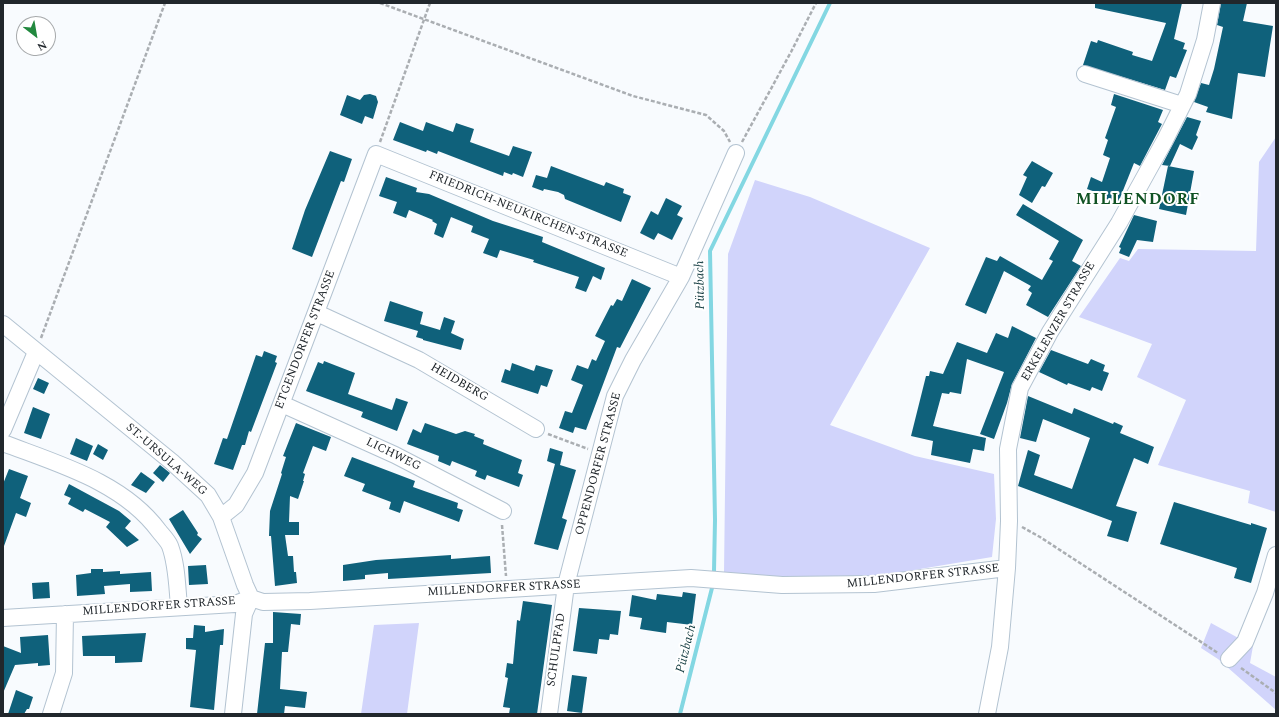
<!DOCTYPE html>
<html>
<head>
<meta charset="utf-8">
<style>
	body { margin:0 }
	#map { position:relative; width:1279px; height:717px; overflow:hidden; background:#f8fbfe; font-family:Spectral,serif }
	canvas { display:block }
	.frame { position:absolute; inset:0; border:4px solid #21272c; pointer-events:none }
	.north { position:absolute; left:16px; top:16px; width:40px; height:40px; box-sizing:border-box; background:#fff; border:1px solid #a6a9ab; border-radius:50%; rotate:149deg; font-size:11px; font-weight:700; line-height:16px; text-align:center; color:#21272c }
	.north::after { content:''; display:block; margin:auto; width:14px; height:18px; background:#22893f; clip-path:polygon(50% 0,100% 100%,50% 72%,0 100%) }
</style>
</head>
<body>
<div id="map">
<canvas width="1279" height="717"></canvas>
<div class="frame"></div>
<div class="north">N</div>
</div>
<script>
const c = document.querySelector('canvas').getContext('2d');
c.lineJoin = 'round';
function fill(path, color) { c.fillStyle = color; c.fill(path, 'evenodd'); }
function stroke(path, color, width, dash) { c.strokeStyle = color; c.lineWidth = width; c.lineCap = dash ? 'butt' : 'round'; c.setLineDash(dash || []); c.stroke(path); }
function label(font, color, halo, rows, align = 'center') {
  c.font = font + ' Spectral,serif'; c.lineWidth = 4; c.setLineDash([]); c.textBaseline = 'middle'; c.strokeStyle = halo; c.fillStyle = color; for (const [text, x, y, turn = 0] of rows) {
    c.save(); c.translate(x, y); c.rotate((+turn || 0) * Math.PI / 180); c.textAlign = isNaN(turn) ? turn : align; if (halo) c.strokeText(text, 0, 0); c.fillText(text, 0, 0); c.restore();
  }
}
fill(new Path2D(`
	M1276,137V512L1248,503L1250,491L1158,465L1186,400L1137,377L1152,344L1079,317L1120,258L1129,261L1138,249L1256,251L1259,162Z
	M755,180L810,197L930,248L830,425L915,456L994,474L996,519L992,557L872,577H774L724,572L728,254Z
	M419,623L407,714H361L374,625Z
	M1211,623L1253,646L1250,663L1276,677V710L1218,659L1201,648Z`), '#d1d4fb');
stroke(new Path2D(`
	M714,571L715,520L710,251L830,3
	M680,714L712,588`), '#83d7e2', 4);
fill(new Path2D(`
	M1095,3H1182L1174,39L1185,43L1183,49L1187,50L1176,78L1170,76L1165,90L1083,65L1091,41L1097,43L1098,40L1133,52L1132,55L1152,61L1166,23L1095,8Z
	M1221,3H1247L1243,21L1273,26L1265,77L1238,73L1232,119L1206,112L1208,107L1194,102L1201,83L1209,85L1214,69L1223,27L1217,25Z
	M370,94L376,96L378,102L373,119L365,116L362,124L340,115L347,95L360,100L364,95Z
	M1114,94L1163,110L1158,122L1162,124L1140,166L1134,163L1118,203L1106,199L1107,196L1087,189L1091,177L1102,182L1110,158L1103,155L1108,140L1105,138L1116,107L1111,105Z
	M1187,117L1201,121L1196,135L1198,137L1192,150L1180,144L1170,166L1162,165Z
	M400,122L423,131L426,122L453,132L456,123L474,129L470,142L509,156L513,146L532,152L523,177L513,173L512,175L504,172L503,176L438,151L437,154L427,150L426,152L393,140Z
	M330,151L352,159L344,182L341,181L312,257L292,249L305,210Z
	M1032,161L1053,173L1045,187L1042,186L1032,203L1019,195L1027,177L1023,175Z
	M551,166L604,186L606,182L624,189L623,193L631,196L621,222L565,199L564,195L558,192L544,189L543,191L532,187L536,175L547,178Z
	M1168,166L1194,171L1186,215L1159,209Z
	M386,177L417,188L416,192L429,194L493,221L543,237L542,242L605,268L601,280L593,276L586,292L575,288L579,277L533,262L534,260L500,250L497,258L483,253L489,239L471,232L473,226L451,217L443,238L434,234L437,224L432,221L433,220L409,210L406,218L393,213L397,202L379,196Z
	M666,198L682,206L677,215L683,218L672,240L658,233L654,240L640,233L651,211L658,215Z
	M1023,204L1083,240L1072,261L1081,266L1048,317L1026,305L1032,293L1028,290L1031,286L1004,271L986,314L965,305L986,257L997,261L1000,256L1042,280L1053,261L1049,259L1059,241L1016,215Z
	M1134,215L1157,221L1153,242L1137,240L1129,257L1119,253L1121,248L1119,247Z
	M632,279L651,288L620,348L617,347L586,430L575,427L573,433L559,428L565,411L572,413L583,385L571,380L577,365L588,369L592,359L596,361L605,341L595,336L611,305L613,306L617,299L622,301Z
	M390,301L423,312L420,324L440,330L444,317L455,321L451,333L464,339L461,350L423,340V339L416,337L418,331L384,321Z
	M1012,326L1036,338L1012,384L1007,403L994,439L980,434L1004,372L967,359L961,394L950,392L949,394L942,393L933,426L986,438L984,451L973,449L970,463L931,455L933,441L911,436L926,376H929L930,371L943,374L957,342L987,353L996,333L1008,338Z
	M1051,350L1088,364L1091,359L1105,365L1103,371L1109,373L1102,391L1092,387L1090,391L1068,383L1067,385L1039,372Z
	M264,351L277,356L275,362L277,363L251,432L249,431L245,445H242L233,470L214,464L223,438L227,439L256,355L262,357Z
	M324,361L355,373L348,394L392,410L396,398L408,402L397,431L361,417L363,412L306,391L318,362L323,364Z
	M512,363L534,371L536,365L553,370L547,387L541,385L538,394L501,382L505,369L510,371Z
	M38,378L49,383L44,394L33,389Z
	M1028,396L1072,414L1074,408L1113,424L1114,422L1123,426L1120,433L1154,447L1148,464L1134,458L1116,506L1137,512L1128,542L1107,536L1112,521L1018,486L1028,450L1040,455L1034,475L1072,489L1090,438L1043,419L1036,442L1020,438Z
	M33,407L50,414L41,439L24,433Z
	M296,423L331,437L326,451L313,446L303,473L305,474L303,481H304L298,499L290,496L289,522H299V535H285L288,556H293L294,572H296L297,583L275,586L271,536H269L270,511L282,474L281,473L286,457L283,456Z
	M425,423L456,434L465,431L475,434L474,436L484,440L483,444L522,460L518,473L523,475L519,487L487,475L485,480L475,476L477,471L452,461L450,466L443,463L438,461L439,456L407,444L413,429L421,433Z
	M76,438L93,446L87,461L70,454Z
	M98,444L108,450L103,460L93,454Z
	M550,448L563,452L560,465L576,470L562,518L567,520L558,550L534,544L555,464L547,461Z
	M352,457L415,481L413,487L458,503L457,508L463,510L459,522L404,501L400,513L389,509L391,502L362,491L365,484L344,476Z
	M160,465L170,473L163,482L153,473Z
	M9,469L28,476L20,498L31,503L26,517L16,513L4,546L3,484Z
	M141,472L155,482L146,493L131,485Z
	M69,484L119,511L131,521L125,528L139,540L127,547L106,527L110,522L85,509L83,512L68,504L71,498L64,495Z
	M1174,502L1251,525V523L1267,528L1251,583L1234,578L1237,568L1160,544Z
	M183,510L198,533L197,535L202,539L190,554L169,519Z
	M451,555V559L490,556L491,573L388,579V573L365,575V579L343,581V565L376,560Z
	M206,565L208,584L189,585L188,566Z
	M91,569H103V572L120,571V574L151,572L152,591L130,592V584L104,586L105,594L77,596L76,575L91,573Z
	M49,582L50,598L33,599L32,583Z
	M683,592L696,594L692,625L667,622L666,633L646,630L640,629L642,618L629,616L632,595L656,600L657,594L682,597Z
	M523,601L552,605L537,714H509L510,708L503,707L508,678L505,677L507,663L513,664L517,620L520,621Z
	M579,608L621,611L618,635L610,634L609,640L599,639L597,654L573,651Z
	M273,612L301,614L300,625L291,624L288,652H282L280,689L307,692L305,708L285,706L284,714H257L265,643H273Z
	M194,625L205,626V632L224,629L223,645H220L214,710L190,707L196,650L186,649V638H193Z
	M146,633L142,662L115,663V656H83L82,636Z
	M48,635L50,665L38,666V663L15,665L3,693V646L21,653L20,637Z
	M572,675L587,677L582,713L567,711Z
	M16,690L33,697L29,709H27L24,714H8Z`), '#0f617b');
const minor = new Path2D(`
	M1085,74L1182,105
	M317,313L419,360L536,429
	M3,324L172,462L208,495L221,517L245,585L251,598
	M282,404L395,455L503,511
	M3,430L36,352
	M3,443C58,464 123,482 159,531C163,536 168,541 170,546C177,565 177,586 179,606
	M221,517L236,505L255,473L376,154L681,277
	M3,618L235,604L251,598L263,602L310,601L691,578L782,585L874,584L1007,568
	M1229,659L1245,642L1265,593L1276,555
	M51,714L64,673L65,614
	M233,714L244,614L251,598
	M549,714L566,585L615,396L633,360L681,277L736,153
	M987,714L1000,647L1007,568L1009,521L1008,449L1020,388L1050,332L1119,223L1165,140L1188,94L1205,40L1212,3`);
stroke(minor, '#b3c3d1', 18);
stroke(new Path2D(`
	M380,3L633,96L706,115L724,131L730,142
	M380,142L430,3
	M742,142L791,52L816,3
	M41,338L165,3
	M548,434L588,449
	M502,525L506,576
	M1022,527L1040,537L1218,653
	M1241,668L1276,693`), '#aaaeb2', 2.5, [4, 2]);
stroke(minor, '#fff', 16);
label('12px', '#21272c', '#fff', [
	["FRIEDRICH-NEUKIRCHEN-STRASSE",528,215,22],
	["ERKELENZER STRASSE",1059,322,-60],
	["ETGENDORFER STRASSE",306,340,-69],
	["HEIDBERG",459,383,30],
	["LICHWEG",393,455,26],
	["ST.-URSULA-WEG",166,460,41],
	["OPPENDORFER STRASSE",599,464,-75],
	["MILLENDORFER STRASSE",923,577,-6],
	["MILLENDORFER STRASSE",504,589,-3],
	["MILLENDORFER STRASSE",159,607,-4],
	["SCHULPFAD",557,650,-82]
]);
label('italic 13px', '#153d42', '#fff', [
	["Pützbach",701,285,-91],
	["Pützbach",687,649,-76]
]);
c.letterSpacing = '1px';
label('bold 16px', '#105223', '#fff', [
	["MILLENDORF",1138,201]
]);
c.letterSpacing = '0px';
</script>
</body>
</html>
